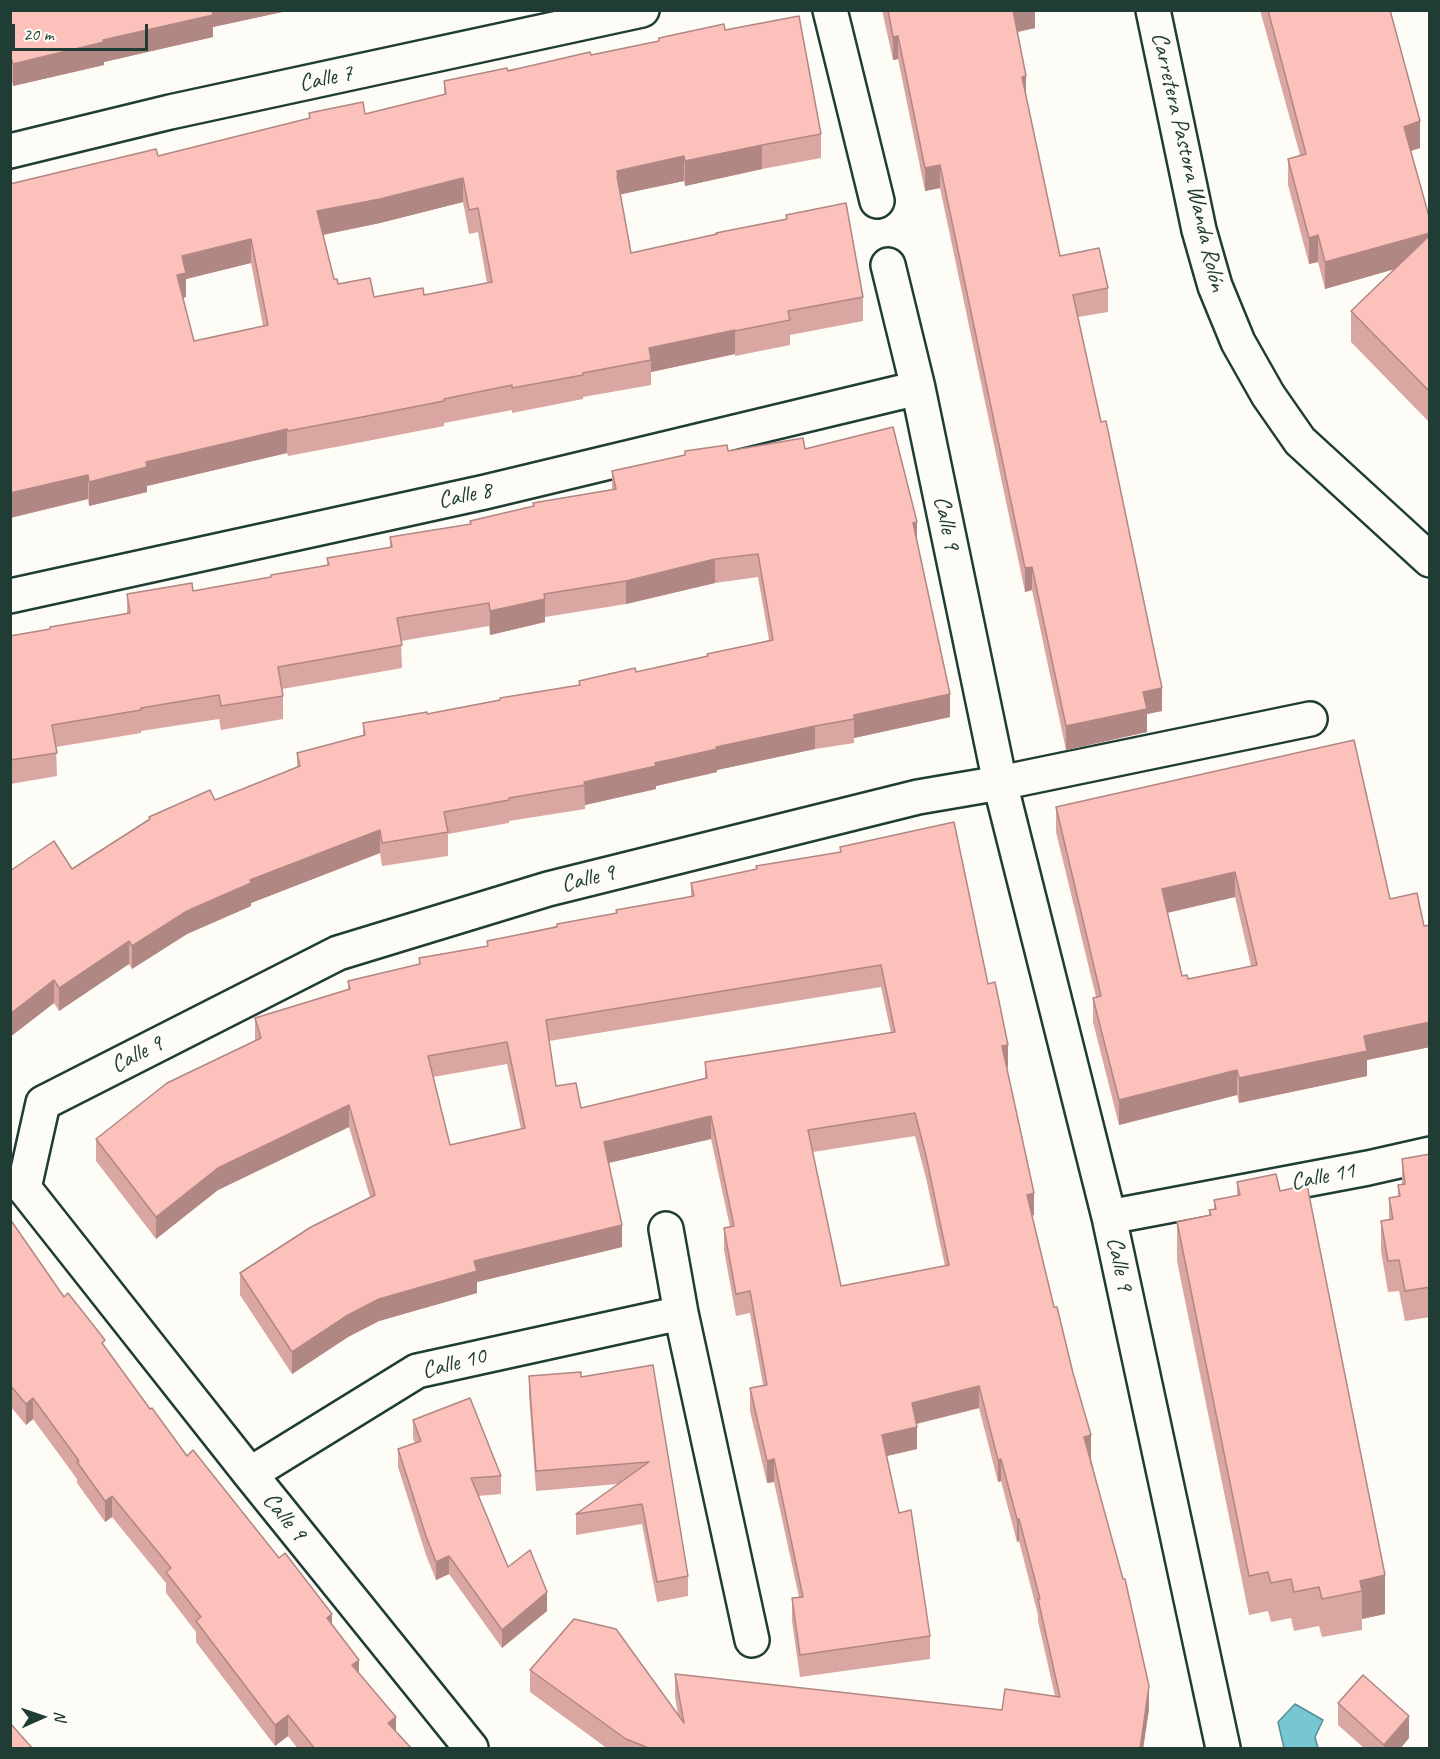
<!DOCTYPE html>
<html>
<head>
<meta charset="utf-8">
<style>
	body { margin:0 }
	#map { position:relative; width:1440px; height:1759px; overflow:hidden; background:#fdfcf7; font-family:Caveat,sans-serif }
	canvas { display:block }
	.frame { position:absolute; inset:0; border:12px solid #1f3d34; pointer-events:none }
	.north { position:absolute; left:12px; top:1687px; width:60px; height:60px; -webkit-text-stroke:4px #fdfcf7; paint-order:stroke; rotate:87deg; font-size:16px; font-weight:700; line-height:24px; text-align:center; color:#1f3d34 }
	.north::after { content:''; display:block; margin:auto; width:21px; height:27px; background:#1f3d34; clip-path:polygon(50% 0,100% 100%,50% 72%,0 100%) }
	.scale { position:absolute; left:12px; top:24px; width:136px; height:27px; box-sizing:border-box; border:3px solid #1f3d34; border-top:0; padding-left:8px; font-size:18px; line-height:21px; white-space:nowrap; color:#1f3d34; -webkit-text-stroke:4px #fdfcf7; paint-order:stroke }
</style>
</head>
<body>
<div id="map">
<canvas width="1440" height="1759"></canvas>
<div class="frame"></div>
<div class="north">N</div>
<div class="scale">20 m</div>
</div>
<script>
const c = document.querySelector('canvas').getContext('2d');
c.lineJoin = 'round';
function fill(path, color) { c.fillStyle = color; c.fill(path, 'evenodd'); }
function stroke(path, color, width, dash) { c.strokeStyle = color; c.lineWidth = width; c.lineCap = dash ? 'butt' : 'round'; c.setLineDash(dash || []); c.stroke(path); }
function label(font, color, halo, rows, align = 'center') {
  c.font = font + ' Caveat,sans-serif'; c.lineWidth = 4.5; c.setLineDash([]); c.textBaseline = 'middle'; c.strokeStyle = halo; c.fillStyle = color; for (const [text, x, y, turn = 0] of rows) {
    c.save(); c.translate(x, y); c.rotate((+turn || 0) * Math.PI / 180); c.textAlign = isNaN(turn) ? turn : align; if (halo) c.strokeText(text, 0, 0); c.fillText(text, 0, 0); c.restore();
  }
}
const water = new Path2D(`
	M1295,1704L1323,1720L1315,1737L1318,1748H1284L1278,1722Z`);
fill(water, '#77c6d4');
stroke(water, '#548f94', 1.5);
const minor = new Path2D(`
	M830,10L877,201
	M1153,10L1199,230L1215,286L1238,342L1268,395L1300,441L1430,560
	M10,151L170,112L642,10
	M888,265L918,388L1000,783L1109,1217L1223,1748
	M10,596L485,492L918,388
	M1109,1217L1368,1168L1430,1154
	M666,1229L681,1313L752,1640
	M250,1474L417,1371L681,1313
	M471,1748L250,1474L24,1188L43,1103L338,953L548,889L918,797L1000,783L1310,719`);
stroke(minor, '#1f3d34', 38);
stroke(minor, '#fdfcf7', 33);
fill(new Path2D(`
	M10,10H287V11L213,27V37L104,62V65L13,86L11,77Z
	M882,10H1035V28L1017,32L1026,95L1060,256L1108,288V312L1078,317L1162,711L1147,714V732L1066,750L1032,590L1025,592L940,188L925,191L898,59L893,60Z
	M1260,10H1390L1420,148L1411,151L1430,220V423L1351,342V311L1394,269L1325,289L1318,262L1309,264L1288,185V159L1300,155Z
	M725,30L821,134V158L762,169L685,186L684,181L620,194L631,253L786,219V215L863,297V321L790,335V345L735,356V354L651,372V385L583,397V399L512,413V410L444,423V426L362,442L288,456L287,453L147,486V492L89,506L88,499L10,518L158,156L309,118V113L365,114L444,95V81L591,55L659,41V38ZM463,202L469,234L478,232L487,283L424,295L374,297L338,284L334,279L323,235L380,223ZM251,263L263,326L194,341L183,298L186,297V279Z
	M805,449L917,539L950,717L854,738V743L815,749L717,770V772L656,786V789L585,805V809L509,821V823L448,834V856L382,866L380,853L251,903V906L187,934L132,969L129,964L59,1011L54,1003L10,1037L72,869L149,820V817L215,800L297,768V753L363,735V723L427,714L579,685V681L636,672L707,656L769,640L758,577L715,583L626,604L545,617V622L490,635L489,626L401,641L402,668L282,689L283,696V719L221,730L219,719L141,731V733L56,747L57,776L10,784V636L50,629L127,614V594L193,591L271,577L327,565V558L390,548V537L470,524V521L612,490V471L728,451Z
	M1056,807L1390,899L1424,926L1430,925V1047L1367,1060V1076L1239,1103L1237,1095L1119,1125L1093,1022V998L1096,997L1056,832ZM1235,897L1251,966L1188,979L1182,976L1167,913Z
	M840,847L988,984L1008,1067L1006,1068L1034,1215L1032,1216L1091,1458L1149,1709L1143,1749H608L530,1692V1670L678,1715L675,1697V1674L1002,1710L1055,1696L1038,1621V1615L1019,1541L1017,1542L1001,1481L998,1482L979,1408L916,1424L917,1449L887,1456L899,1513L930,1636V1659L800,1677L792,1621V1598L799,1597L774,1482L767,1483L750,1411V1388L763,1385L750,1313L736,1316L724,1250V1228L730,1227L711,1139L608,1163L622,1247L477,1282V1293L379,1321L348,1337L292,1374L240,1295V1273L370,1197L349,1127L218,1190L156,1239L96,1161V1139L255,1041V1018L348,989V981L419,964V958L487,947V941L616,913V910L691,897V883L840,853ZM881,987L891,1033L705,1062V1079L581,1108L556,1086L549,1041ZM507,1064L521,1129L450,1145L433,1077ZM915,1136L926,1178L945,1266L841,1286L813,1152Z
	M1430,1154V1317L1405,1321L1399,1291L1388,1292L1381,1251V1221L1389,1219V1198L1398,1197V1185L1402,1184V1159Z
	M1237,1182L1385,1614L1362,1619V1630L1322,1637L1319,1626L1294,1631L1291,1618L1271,1622L1268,1611L1249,1615L1177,1261V1222L1209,1216V1210L1214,1209V1200L1237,1196Z
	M10,1219L64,1297L105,1348L150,1409L187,1456L279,1558L332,1624L359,1674L396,1731L412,1749H298L288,1736L275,1746L196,1642V1632L166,1593V1583L112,1517L105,1522L77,1483V1479L33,1419L26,1425L10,1406Z
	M653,1365L688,1576V1596L657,1602L642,1524L576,1535V1514L618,1484L536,1491L529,1396V1376L581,1377Z
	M413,1420L501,1476V1494L478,1496L508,1567L547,1611L502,1648L449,1574L436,1580L426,1555L398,1467V1449L415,1443L413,1438Z
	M1338,1703L1409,1738L1400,1749H1365L1338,1725Z`), '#daa6a2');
fill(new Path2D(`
	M211,10L287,11L213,27V37L104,62V65L13,86V64L103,40Z
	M1013,10H1035V28L1013,33Z
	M898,36V59L893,60V37Z
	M1026,76V99L1022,77Z
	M1420,121V148L1404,153V127Z
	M762,145V169L685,186V161Z
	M684,156V181L618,195L617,171Z
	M940,165V188L925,191V168Z
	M463,178V202L380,223L317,236V211Z
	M1430,233V259L1325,289V262Z
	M1318,235V262L1309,264V238Z
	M251,239V263L186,279V297L177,299V275L182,256Z
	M735,330V354L651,372V360L649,348Z
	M287,429V453L147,486V492L89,506V482L146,462Z
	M88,475V499L10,518V493Z
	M917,522V545L913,523Z
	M715,559V583L626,604V581Z
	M1032,567V590L1025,592V568Z
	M545,599V622L490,635V611Z
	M1162,688V711L1147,714V732L1066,750V726L1143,692Z
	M950,694V717L854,738V715Z
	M815,726V749L717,770V772L656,786V789L585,805L584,782L716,747Z
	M380,830V853L251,903V906L187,934L132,969V946L187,911L250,880Z
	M1235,872V897L1162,914V889Z
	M129,941V964L59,1011V988Z
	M54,980V1003L10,1037V1014Z
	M1430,1022V1047L1367,1060V1076L1239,1103V1078L1364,1036Z
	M1008,1045V1067L1002,1069V1046Z
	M1237,1070V1095L1119,1125V1100Z
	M349,1105V1127L218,1190L156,1239V1217L218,1168Z
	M711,1116V1139L604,1164V1142Z
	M1034,1193V1215L1027,1217V1195Z
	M622,1225V1247L477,1282V1293L379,1321L348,1337L292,1374V1352L348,1315L379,1299L474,1261Z
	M979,1386V1408L912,1425V1403Z
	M33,1398V1419L26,1425V1404Z
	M917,1427V1449L882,1457V1435Z
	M1091,1435V1458L1084,1459V1437Z
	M774,1459V1482L767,1483V1461Z
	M1001,1459V1481L998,1482V1460Z
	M112,1496V1517L105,1522V1501Z
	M1017,1519H1019V1541L1017,1542Z
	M449,1556V1574L436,1580V1562Z
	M1385,1575V1614L1362,1619V1591L1360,1581Z
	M547,1592V1611L502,1648V1630Z
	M332,1614V1635L327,1618Z
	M359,1660V1681L352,1665Z
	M1149,1686V1709L1143,1749H1140Z
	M288,1715V1736L275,1746V1725Z
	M1409,1716V1738L1400,1749H1384V1745Z
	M396,1717V1738L388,1723Z`), '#b18784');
const building = new Path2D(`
	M10,10H212L213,15L103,40L104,42L13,64L10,55Z
	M888,10H1013L1026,76L1022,77L1060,256L1099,248L1108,288L1073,295L1101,422L1106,421L1162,688L1143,692L1147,709L1066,726L1032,567L1025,568L940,165L925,168L898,36L893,37Z
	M1268,10H1390L1420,121L1404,127L1430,220V233L1325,262L1318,235L1309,238L1288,159L1306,154Z
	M799,16L821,134L762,145L685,161L684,156L617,171L618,176H617L631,253L717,234L716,233L787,219L786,215L846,203L863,297L788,311L790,320L735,331V330L649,348L651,360L583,373V375L512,388V385L444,399V401L362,417L288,431L287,429L146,462L147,467L89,482L88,475L10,493V184L156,149L158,156L310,118L309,113L363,102L365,114L446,94L444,81L507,68L508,71L590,52L591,55L659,41V38L724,24L725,30ZM463,178L469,210L478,208L492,282L424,295L423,288L374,297L370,278L338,284L337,279H334L317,211L380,199ZM251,239L268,325L194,341L177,275L186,273L182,256Z
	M1430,235V392L1351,311Z
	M893,427L917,522L913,523L950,694L854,715V719L815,726L716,747L717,749L655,763L656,766L584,782L585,785L509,798V800L444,812L448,832L382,843L380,830L250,880L251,883L187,911L132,946L129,941L59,988L54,980L10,1014V871L54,841L72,869L150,819L149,817L210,790L215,800L300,766L297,753L365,735L363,723L427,712V714L500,700V698L580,685L579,681L635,668L636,672L708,656L707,654L773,640L758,554L715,559L626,581L544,594L545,599L490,611L489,603L397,618L402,645L278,667L283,696L221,706L219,695L141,708V710L52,725L57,753L10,760V636L50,629V627L130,613L127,594L192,583L193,591L271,577V575L329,565L327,558L392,547L390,537L471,524L470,521L534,506L533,503L616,489L612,471L685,455V451L727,445L728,451L803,438L805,449Z
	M1354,740L1390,899L1417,893L1424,926L1430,925V1022L1364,1036L1367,1051L1239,1078L1237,1070L1119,1100L1093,998L1101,996L1056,807ZM1235,872L1257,965L1188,979L1187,975L1182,976L1162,889Z
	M954,822L988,984L995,982L1008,1045L1002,1046L1034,1193L1027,1195L1054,1307H1057L1073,1373L1091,1435L1084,1437L1123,1579H1125L1149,1686L1140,1749H651L626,1739L530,1670L574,1619L616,1629L684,1723L675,1674L1002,1710L1005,1689L1060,1697L1038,1599H1040L1019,1519H1017L1001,1459L998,1460L979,1386L912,1403L917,1427L882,1435L899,1513L911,1510L930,1636L800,1655L792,1598L803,1597L774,1459L767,1461L750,1388L767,1385L750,1291L736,1294L724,1228L734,1226L711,1116L604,1142L622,1225L474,1261L477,1271L379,1299L348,1315L292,1352L240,1273L311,1227L375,1195L349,1105L218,1168L156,1217L96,1139L167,1083L261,1038L255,1018L350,989L348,981L420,964L419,958L488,946L487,941L557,927V924L617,913L616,910L694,896L691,883L757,869L756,866L841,852L840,847ZM881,965L895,1032L705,1062L707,1078L581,1108L576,1083L556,1086L546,1020ZM507,1042L525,1128L450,1145L428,1056ZM915,1113L926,1156L949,1265L841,1286L808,1130Z
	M1430,1154V1287L1405,1291L1399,1260L1388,1261L1381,1221L1393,1219L1389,1198L1400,1196L1398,1185L1405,1184L1402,1159Z
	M1276,1174L1280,1191L1307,1185L1385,1575L1360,1581L1362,1591L1322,1599L1319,1587L1294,1592L1291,1579L1271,1583L1268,1572L1249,1576L1177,1222L1211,1215L1209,1210L1216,1209L1214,1200L1240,1195L1237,1182Z
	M10,1219L64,1297L68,1293L105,1340L102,1343L150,1409L152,1408L187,1456L193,1450L279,1558L285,1553L332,1614L327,1618L359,1660L352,1665L396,1717L388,1723L412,1749H315L288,1715L275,1725L196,1621L201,1617L166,1572L171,1568L112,1496L105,1501L77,1462L79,1461L33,1398L26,1404L10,1385Z
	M653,1365L688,1576L657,1582L642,1504L576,1514L649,1462L536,1471L529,1376L581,1372V1377Z
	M470,1398L501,1476L471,1478L508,1567L530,1550L547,1592L502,1630L449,1556L436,1562L426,1536L398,1449L421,1441L413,1420Z
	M1363,1675L1409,1716L1384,1745L1338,1703Z
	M10,1723L33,1749H10Z`);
fill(building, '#fdc1bc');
stroke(building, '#b18784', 1.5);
label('24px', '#1f3d34', '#fdfcf7', [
	["Calle 7",326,79,-12],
	["Carretera Pastora Wanda Rolón",1188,162,77],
	["Calle 8",465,496,-12],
	["Calle 9",946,523,78],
	["Calle 9",588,879,-14],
	["Calle 9",137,1055,-27],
	["Calle 11",1323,1177,-11],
	["Calle 9",1119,1264,78],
	["Calle 10",454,1364,-14],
	["Calle 9",284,1517,51]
]);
</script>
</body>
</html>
